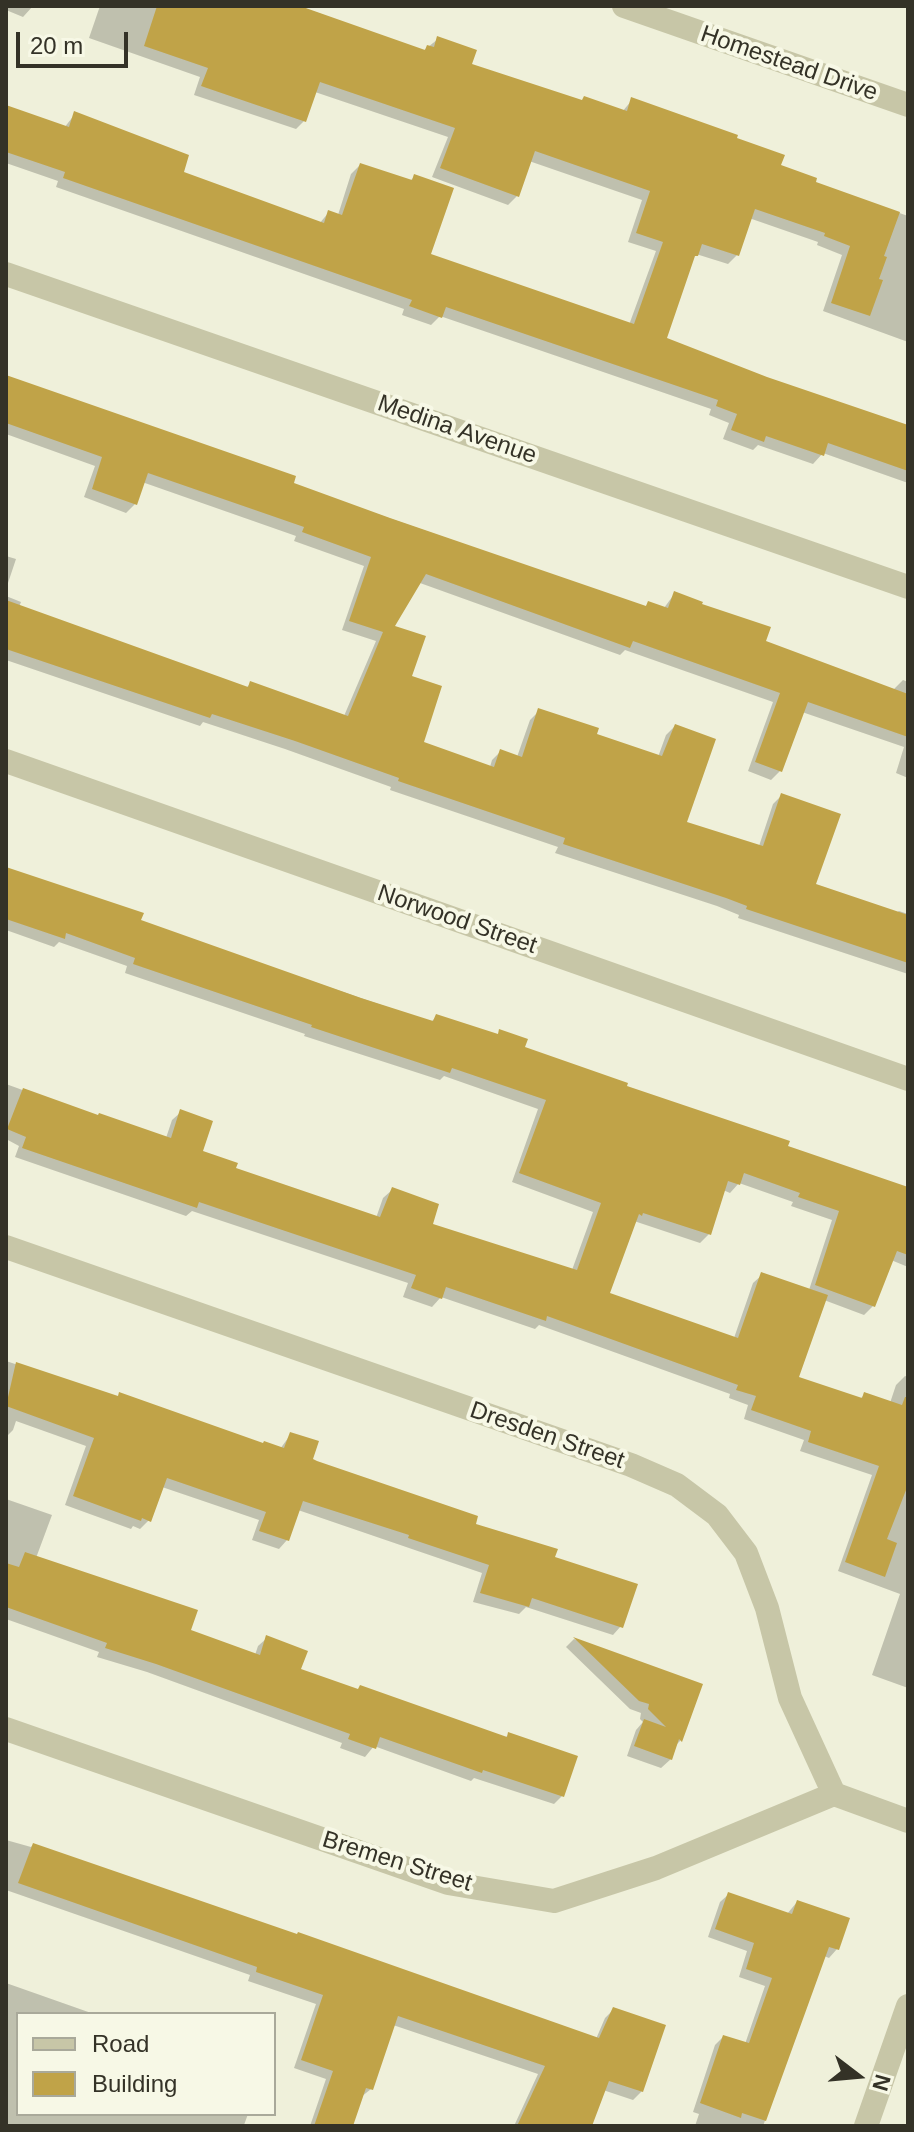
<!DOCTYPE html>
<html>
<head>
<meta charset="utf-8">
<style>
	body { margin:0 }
	#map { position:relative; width:914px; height:2132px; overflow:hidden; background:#eff0da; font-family:Arial,sans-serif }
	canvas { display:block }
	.frame { position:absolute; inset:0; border:8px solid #343227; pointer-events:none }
	.legend { position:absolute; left:16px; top:2012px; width:260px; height:104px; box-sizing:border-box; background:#f7f8e6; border:2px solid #a9a99a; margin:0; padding:10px 14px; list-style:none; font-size:24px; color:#343227 }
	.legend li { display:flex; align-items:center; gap:16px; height:40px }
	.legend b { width:40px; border:2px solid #a9a99a }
	.north { position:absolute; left:818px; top:2036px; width:80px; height:80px; -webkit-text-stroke:6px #f7f8e6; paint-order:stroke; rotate:106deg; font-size:22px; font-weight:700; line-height:32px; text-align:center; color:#343227 }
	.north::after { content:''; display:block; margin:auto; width:28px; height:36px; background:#343227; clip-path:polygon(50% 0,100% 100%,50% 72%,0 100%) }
	.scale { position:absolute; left:16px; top:32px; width:112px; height:36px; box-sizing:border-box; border:4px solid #343227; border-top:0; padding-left:10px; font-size:24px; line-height:28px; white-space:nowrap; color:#343227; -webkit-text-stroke:6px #f7f8e6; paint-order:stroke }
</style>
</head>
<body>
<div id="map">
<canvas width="914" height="2132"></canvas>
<div class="frame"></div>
<ul class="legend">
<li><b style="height:10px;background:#c7c6a7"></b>Road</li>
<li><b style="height:22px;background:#c0a348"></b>Building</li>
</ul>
<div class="north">N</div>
<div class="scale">20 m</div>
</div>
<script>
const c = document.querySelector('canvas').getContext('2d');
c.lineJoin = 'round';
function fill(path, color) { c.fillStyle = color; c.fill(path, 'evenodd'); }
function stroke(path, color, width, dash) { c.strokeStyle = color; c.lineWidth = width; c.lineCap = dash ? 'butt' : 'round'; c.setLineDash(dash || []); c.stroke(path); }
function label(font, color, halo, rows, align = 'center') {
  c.font = font + ' Arial,sans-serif'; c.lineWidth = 8; c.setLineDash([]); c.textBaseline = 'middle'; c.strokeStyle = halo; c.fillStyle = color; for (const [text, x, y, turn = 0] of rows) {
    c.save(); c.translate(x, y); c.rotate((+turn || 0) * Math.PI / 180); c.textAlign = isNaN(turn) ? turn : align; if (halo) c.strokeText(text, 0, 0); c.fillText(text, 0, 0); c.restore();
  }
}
fill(new Path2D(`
	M6,6H33L23,17L6,10Z
	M100,6H299L423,51L438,39L470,65L581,102L622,112L632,100L735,140L778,167L813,183L908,216V342L823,311L842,255L817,245L818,242L749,218L737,255L728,264L696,254L692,259L665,339L766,379L908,427V483L823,453L813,464L758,445L753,450L723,439L729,423L709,415L711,409L440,316L431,325L402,315L404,309L56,187L58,181L6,163V108L64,128L75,114L181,173L319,224L329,212L338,215L351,174L360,165L410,181L415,176L428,255L629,325L656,251L628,242L642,200L529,161L517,196L508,205L432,177L448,137L315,92L305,120L296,129L194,95L200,77L89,38Z
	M6,377L291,484L645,607L649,603L664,608L675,593L764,642L893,690L903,680L908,682V778L896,773L904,747L802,712L780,771L771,780L748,771L773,702L625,650L620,655L420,583L392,627L410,678L422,743L490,767L492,760L501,751L517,757L530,720L539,711L594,735L658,757L666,735L675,726L684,824L759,846L773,804L782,795L814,885L896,913L899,911L908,914V974L738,918L739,915L717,906L555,853L558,847L390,790L391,787L285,749L203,722L200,726L6,660V596L21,602L19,607L246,688L251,683L344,716L376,641L342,630L364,566L294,541L296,536L142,482L135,504L126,513L84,497L95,466L6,434Z
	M6,556L16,559L6,589Z
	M6,869L139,922L431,1022L437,1016L496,1036L500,1032L522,1049L786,1147L908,1189V1267L891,1260L873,1306L864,1315L824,1300L797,1379L859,1400L865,1394L890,1403L896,1385L905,1376L908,1377V1688L872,1675L900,1594L838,1571L872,1475L800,1451L804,1440L744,1419L748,1405L729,1398L730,1394L539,1325L535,1329L441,1297L432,1307L403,1297L408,1283L192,1211L186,1216L15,1157L19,1146L6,1139V1084L97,1117L166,1138L172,1120L181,1112L201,1152L234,1169L376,1218L383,1198L392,1190L430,1225L572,1270L593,1212L512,1182L538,1109L444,1076L440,1080L304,1036L305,1034L125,973L127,966L59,942L54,947L6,930ZM739,1183L793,1202L791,1206L832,1220L809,1290L762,1275L753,1283L734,1338L608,1294L634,1221L700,1243L709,1234L723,1190L730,1193Z
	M6,1361L262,1445L280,1449L291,1434L311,1460L553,1558L621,1626L613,1635L526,1607L519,1614L473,1602L482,1573L298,1510L287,1540L279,1549L252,1540L259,1520L162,1487L149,1520L140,1529L133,1526L131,1529L65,1505L86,1446L16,1421L13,1430L6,1437Z
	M6,1499L52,1515L36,1558L189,1632L255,1655L258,1646L267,1638L298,1670L505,1738L509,1734L562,1796L554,1804L474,1778L471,1781L374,1746L365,1757L340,1748L342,1743L147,1672L97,1657L99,1652L6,1619Z
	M574,1639L701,1685L680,1741L674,1747L671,1759L661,1768L627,1756L636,1730L643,1722L640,1719L641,1713L630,1709L566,1647Z
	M6,1840L31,1847L33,1845L596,2039L605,2018L614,2009L642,2091L633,2100L603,2090L590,2126H514L538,2074L393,2025L371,2089L361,2097L351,2126H310L326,2079L294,2068L316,2004L248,1981L250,1975L6,1890Z
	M729,1894L787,1914L797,1902L837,1949L829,1958L824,1956L763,2126H695L699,2114L693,2112L715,2045L723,2037L745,2044L765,1986L739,1977L747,1951L708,1937L720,1902Z
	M6,1983L94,2014H18V2114H248L244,2125L248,2126H6Z`), '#0003');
fill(new Path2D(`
	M157,6H300L425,50L427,45L434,47L437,36L477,50L472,64L582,100L584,96L627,111L631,97L738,135L737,138L785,155L781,165L817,178L816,182L900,212L884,256L887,257L879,279L883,280L870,316L831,303L850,246L824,236L825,233L755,209L739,256L702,244L698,256H695L667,338L767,377L908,425V471L828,443L824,456L766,436L764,442L731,430L737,414L716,406L718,400L446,307L442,318L409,306L412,300L63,178L65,172L6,152V105L69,127L74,111L189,155L184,172L324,223L328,210L342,215L360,163L412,180L414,174L454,188L431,254L634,324L663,242L636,233L650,191L535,151L519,197L440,168L455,128L320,82L306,122L201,86L208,68L144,46Z
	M6,375L296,476L294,483L390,518L646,606L648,601L668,608L674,591L703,602L702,604L771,627L766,641L908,694V737L808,702L782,772L755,762L780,693L633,641L630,648L426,574L395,626L426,636L412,676L442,686L424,742L494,767L500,749L522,757L538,708L599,728L597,734L662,756L675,724L716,739L687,822L763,846L781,793L841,814L816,884L908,915V963L746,909L747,906L726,898L563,844L565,838L398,781L399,778L295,741L212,714L210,718L6,649V600L248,687L250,681L348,716L383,632L349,621L371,557L302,532L304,527L148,473L137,505L92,489L102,457L6,423Z
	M6,867L144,913L141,920L361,998L433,1021L436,1014L498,1034L499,1029L528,1039L525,1047L628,1083L627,1086L790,1141L788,1146L908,1187V1255L897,1251L875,1307L815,1285L839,1211L798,1197L800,1193L744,1173L740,1185L728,1181L711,1235L643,1213L642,1216L639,1214L610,1293L738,1338L761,1272L828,1295L799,1377L862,1398L864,1392L902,1405L905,1397H908V1485L887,1539L897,1543L885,1577L845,1562L879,1466L808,1442L811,1431L751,1410L756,1396L736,1390L738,1385L547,1316L546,1321L446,1287L442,1299L411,1288L416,1275L199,1202L197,1208L22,1148L26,1137L7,1129L23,1088L98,1115L99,1113L171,1138L180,1109L213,1121L203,1151L238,1163L236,1168L380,1217L392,1187L439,1204L433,1224L577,1270L601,1203L519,1173L546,1100L452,1068L450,1073L311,1027L312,1025L133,964L135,958L66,933L65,939L6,919Z
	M16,1362L118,1396L119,1392L263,1443L264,1441L284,1448L290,1432L319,1441L313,1459L317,1461L478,1516L476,1524L558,1549L555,1557L638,1584L623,1628L532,1598L529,1607L480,1593L489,1565L408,1538L409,1535L303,1501L289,1541L259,1531L266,1512L167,1478L151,1522L142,1518L141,1521L73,1496L94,1438L6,1406Z
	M25,1552L198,1610L191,1630L260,1655L266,1635L308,1651L301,1669L358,1689L360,1685L507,1737L508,1732L578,1756L564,1797L483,1770L482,1773L380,1737L376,1749L348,1739L350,1734L156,1664L105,1648L107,1643L6,1607V1563L19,1567Z
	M573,1637L703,1684L682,1742L679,1739L672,1760L634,1746L644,1719L666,1727L648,1709L649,1704L639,1701Z
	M33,1843L297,1934L298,1932L599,2038L613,2007L666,2025L643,2092L609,2081L592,2126H517L545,2066L398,2016L373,2090L366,2088L353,2126H314L333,2071L301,2060L323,1995L256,1972L257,1967L18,1883Z
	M728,1892L792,1914L797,1900L850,1918L839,1950L829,1947L766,2121L742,2113L741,2118L700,2103L723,2035L749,2043L772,1978L746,1969L754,1943L715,1929Z`), '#c0a348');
stroke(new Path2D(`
	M624,6L908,105
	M6,274L908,587
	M6,761L908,1079
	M6,1247L631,1465L677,1485L717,1515L746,1553L767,1608L790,1698L834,1794L908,1821
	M6,1729L448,1883L554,1901L656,1868L834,1794
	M866,2126L908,2006`), '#c7c6a7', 24);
label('24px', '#343227', '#f7f8e6', [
	["Homestead Drive",789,64,19],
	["Medina Avenue",457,430,19],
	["Norwood Street",457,920,19],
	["Dresden Street",547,1436,19],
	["Bremen Street",397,1862,17]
]);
</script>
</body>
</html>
